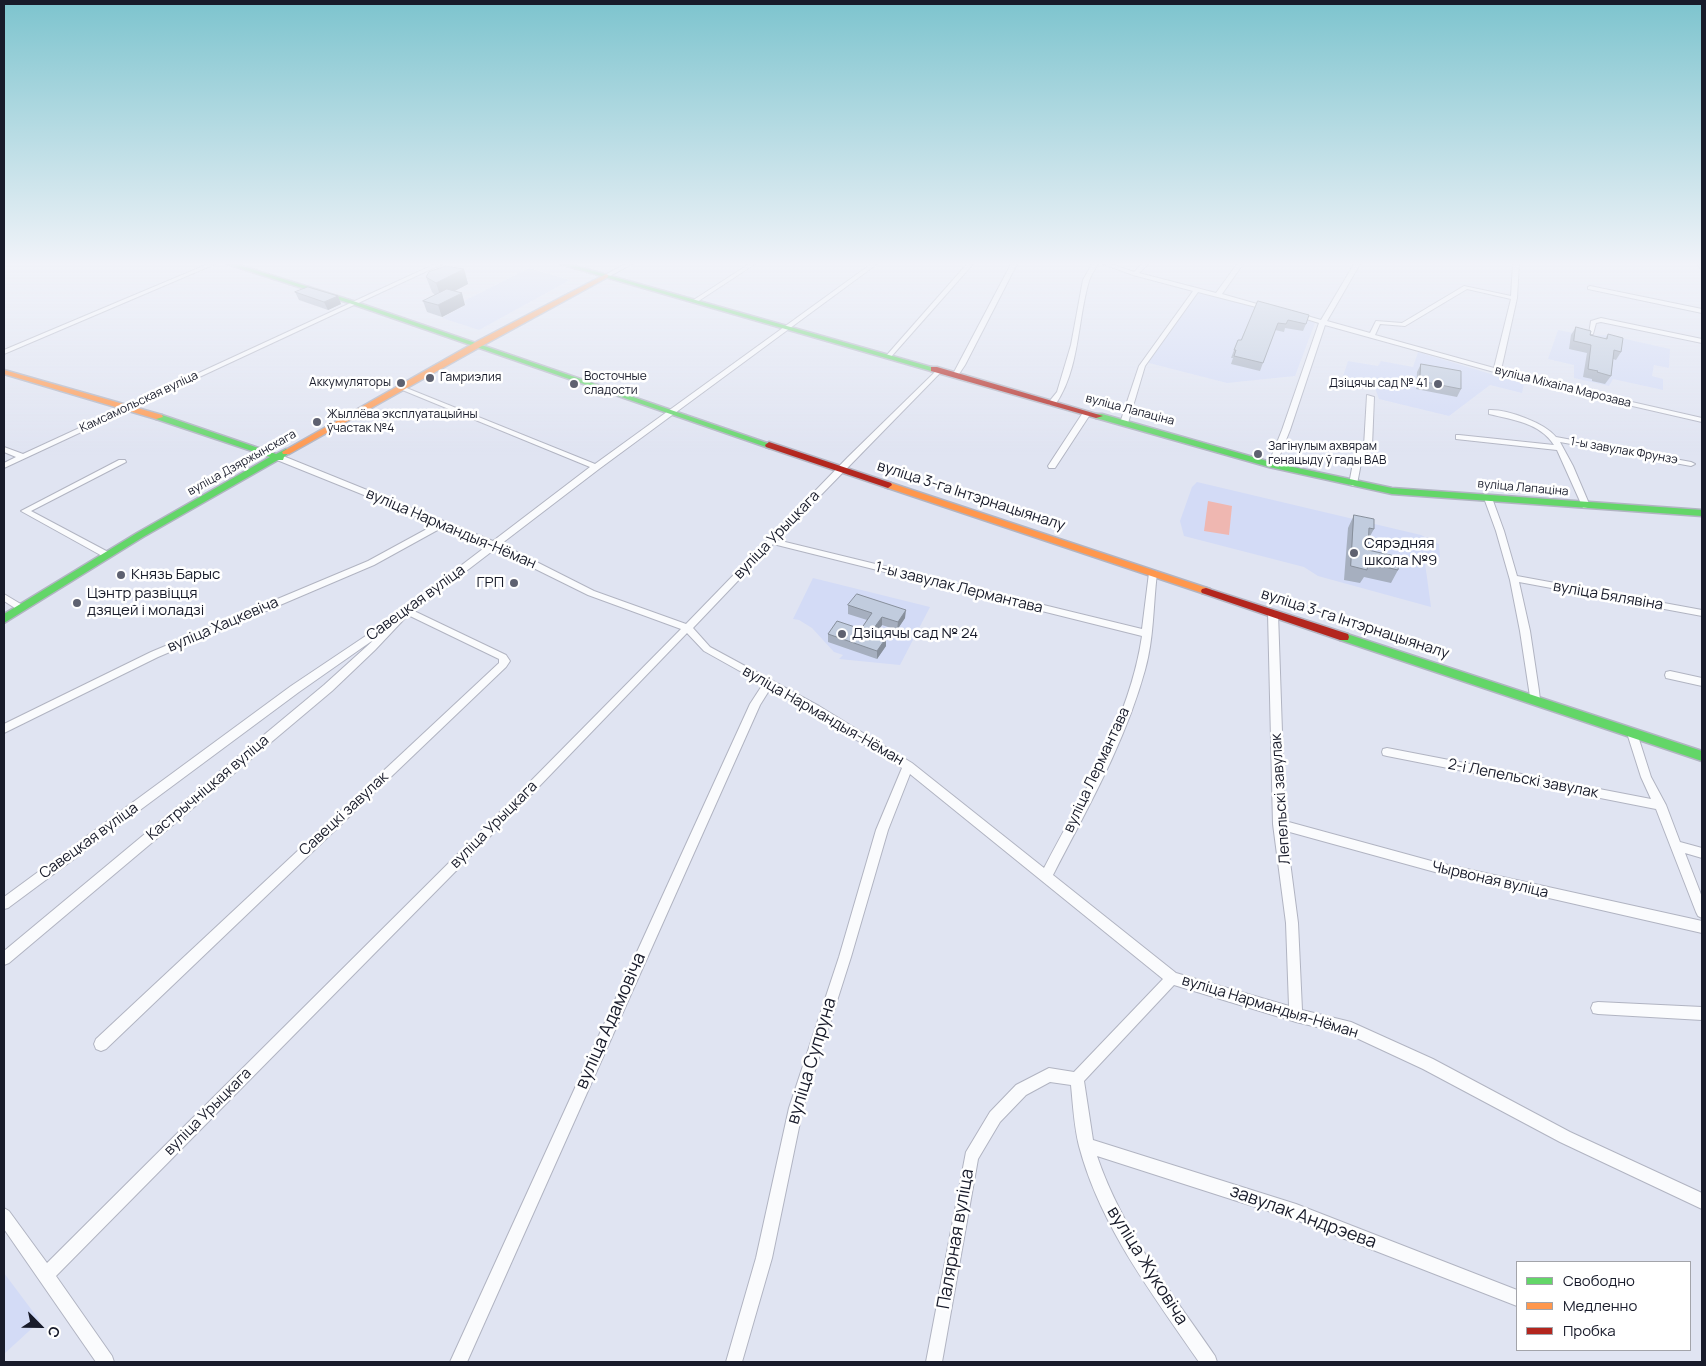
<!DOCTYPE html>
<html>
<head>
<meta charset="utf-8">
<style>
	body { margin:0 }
	#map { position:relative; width:1706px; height:1366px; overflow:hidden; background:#e0e4f2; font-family:Manrope,sans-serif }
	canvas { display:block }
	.frame { position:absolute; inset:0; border:5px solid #181b2a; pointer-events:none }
	.legend { position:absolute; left:1516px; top:1261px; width:175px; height:90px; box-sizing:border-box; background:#fff; border:1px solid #a3a4aa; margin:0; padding:6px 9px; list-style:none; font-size:15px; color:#181b2a }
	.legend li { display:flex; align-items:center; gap:10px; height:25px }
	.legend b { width:25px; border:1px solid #a3a4aa }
	.north { position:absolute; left:15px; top:1301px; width:50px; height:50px; -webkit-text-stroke:4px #fff; paint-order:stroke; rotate:113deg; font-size:14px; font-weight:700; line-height:20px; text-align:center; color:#181b2a }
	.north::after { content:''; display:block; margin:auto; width:18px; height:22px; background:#181b2a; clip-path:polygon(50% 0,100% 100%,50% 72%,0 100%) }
</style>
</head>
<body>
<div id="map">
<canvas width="1706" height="1366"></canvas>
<div class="frame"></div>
<ul class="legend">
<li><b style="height:6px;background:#63d668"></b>Свободно</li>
<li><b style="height:6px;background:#ff974d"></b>Медленно</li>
<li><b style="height:6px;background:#b3261e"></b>Пробка</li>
</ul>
<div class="north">С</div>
</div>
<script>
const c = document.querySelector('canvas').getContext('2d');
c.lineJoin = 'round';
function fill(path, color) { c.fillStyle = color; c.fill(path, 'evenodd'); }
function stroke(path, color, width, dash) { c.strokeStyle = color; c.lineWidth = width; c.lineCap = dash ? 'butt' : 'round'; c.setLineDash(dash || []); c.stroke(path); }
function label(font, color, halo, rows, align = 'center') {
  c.font = font + ' Manrope,sans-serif'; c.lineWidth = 5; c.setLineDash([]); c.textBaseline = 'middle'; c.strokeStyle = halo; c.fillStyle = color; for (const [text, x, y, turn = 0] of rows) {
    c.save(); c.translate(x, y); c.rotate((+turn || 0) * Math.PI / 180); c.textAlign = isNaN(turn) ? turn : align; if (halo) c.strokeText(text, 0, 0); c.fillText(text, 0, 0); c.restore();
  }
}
fill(new Path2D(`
	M529,268L570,280L479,330L442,318L467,304L462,302Z
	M1198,292L1311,320L1315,323L1295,376L1227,383L1149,363V357Z
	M1558,330L1588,336L1608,335L1670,349L1669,368L1654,365L1652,376L1663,379V390L1613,379L1609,386L1574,378V365L1548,359Z
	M1418,352L1524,384L1522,393L1490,385L1449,416L1379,399L1375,388L1342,379L1348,361L1378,366L1381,361L1413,367Z
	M1197,482L1421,535L1439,544L1440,557L1425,563L1431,607L1318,576L1304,567L1184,536L1180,521L1192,487Z
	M813,578L930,607L900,665L839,659L843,655L834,652L812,628L799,620L793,619Z
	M4,1273L40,1321L4,1354Z`), '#d3dbf6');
fill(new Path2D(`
	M1208,501L1232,506L1229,535L1204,531Z`), '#efb7b1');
const street = new Path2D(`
	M208,264H215L4,354V350Z
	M435,264H442L4,468V463L16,457L4,452V447L23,454Z
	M625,264H632L608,277L603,276Z
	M749,264H755L697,302L692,301Z
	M871,264H877L599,469L501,544L594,591L686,624L848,457L937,370H941V372L777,540L1142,629L1149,573L1150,571H1156L1157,573C1153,606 1154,638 1145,670C1125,743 1087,809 1053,875L1176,973L1289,1006L1286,923L1273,824L1268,613L1273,610L1276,611L1278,613L1285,821L1435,862L1702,921V933L1435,872L1286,831L1298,923L1302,1010L1351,1022L1433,1059L1570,1132L1702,1193V1209L1560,1142L1423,1069L1350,1035L1296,1022L1174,985L1084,1081L1093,1140L1296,1204L1517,1290V1306L1296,1220L1097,1156C1122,1230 1171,1292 1215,1356L1217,1362H1199C1153,1295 1100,1226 1079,1146C1074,1126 1073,1105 1071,1085L1050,1082L1026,1095L1000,1122L978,1159L942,1362H926L966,1152L990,1112L1016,1085L1049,1068L1074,1072L1163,979L910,774L888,830L851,957L803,1108L772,1258L742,1362H726L756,1258L789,1108L839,957L876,830L902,768L811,712L770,689L760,705L467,1362H450L750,704L763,684L704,651L687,633L527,799L56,1276L112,1356L114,1362H96L4,1229V1208L9,1211L47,1263L519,793L681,629L588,595L495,549L414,611L506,655L510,661L506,667L106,1049L101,1051L96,1049L94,1044L96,1039L499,663V659L408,615L375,650L332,691L9,963L4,965V951L324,685L376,638L299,692L8,908L4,909V897L291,686L385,623H391L404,609L488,545L443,527L374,565L158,657L4,733V724L151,652L368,561L436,524L277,460V456H283L493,541L590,467L400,389V387H404L595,464ZM773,544L1142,636C1130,719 1082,795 1044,868L912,763L819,706L710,647L693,628Z
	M967,264H973L890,358H886V356Z
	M1011,264H1017L965,365L957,377H953L952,376Z
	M1092,264H1098C1095,269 1091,275 1089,281C1077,322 1080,369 1055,405H1049L1048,403L1057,392L1071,345L1083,280Z
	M1103,264H1111L1134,272L1142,264H1148L1139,273L1216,293L1237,264H1243L1222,294L1271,308L1268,310L1198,292L1145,366L1128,423L1127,425H1121L1120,423L1139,366L1193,291L1133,275Z
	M1354,264H1360L1327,321L1370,333L1376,321L1402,323L1464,286L1511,296L1513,264H1519L1517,298L1501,370L1544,382L1702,418V422L1541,385L1325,325L1290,430L1276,465L1272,467H1269L1268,465L1282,430L1319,323L1291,314L1294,312L1321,320ZM1467,289L1511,299L1494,368L1375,335L1380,324L1405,326Z
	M1698,264H1702V269L1700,268Z
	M1590,286L1702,309V313L1588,289V287Z
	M1601,318L1702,339V343L1601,322L1596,323L1593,334H1589L1591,321Z
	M1367,395L1374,397L1372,446L1362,458L1357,484L1353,486L1349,484L1354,458L1364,446Z
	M1489,410C1507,409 1545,423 1556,437L1691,462L1695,464L1691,466L1560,442L1573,466L1590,506L1586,508H1583L1557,450L1456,439V435H1459L1554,445C1540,423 1514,420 1489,414Z
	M1084,411L1091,413L1055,468H1049L1048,466Z
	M119,460H125L126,462L31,511L110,553L111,555L110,557H104L21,511Z
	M1485,496H1491L1492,498L1504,531L1517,576L1702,610V616L1519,582L1530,631L1539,691L1540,700L1539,703H1531L1520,631L1510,580L1496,531L1484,498Z
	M4,594L24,606L26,608L24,610H18L4,601Z
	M1670,671L1702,678V686L1666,678L1665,675L1666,672Z
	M1632,729L1636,730L1637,733L1651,777L1666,805L1680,842L1702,848V858L1685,853L1702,897V918L1698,916L1696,912L1656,809L1387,756L1383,755L1382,752L1383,749L1387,748L1651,799L1641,777L1627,733L1628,730Z
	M1598,1002L1702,1007V1020L1598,1014L1593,1013L1591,1008L1593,1003Z`);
const fast = new Path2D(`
	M227,264H236L356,302L773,445L769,448L766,447L352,304Z
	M560,264H569L938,369L931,371Z
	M1096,414H1102L1274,463L1392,488L1702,510V516L1392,494L1269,467L1096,418Z
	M156,415H162L276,454L286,449L290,452L284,457L283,460H278L143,537L4,623V614L137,533L270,457L156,419Z
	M1344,633L1702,751V761L1340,640L1339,637L1340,634Z`);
const slow = new Path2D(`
	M606,274L608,275V277L480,347L289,454H283L282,452L474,343Z
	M4,370L162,415L163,417L156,419L4,374Z
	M888,482L1210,589L1211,591L1206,594L1202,593L885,487V483Z`);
const jam = new Path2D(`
	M931,367H937L1103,416L1096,418L931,371Z
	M769,442L891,483L892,485L888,488L885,487L766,447L765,445Z
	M1206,588L1348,634L1349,637L1348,640H1340L1202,593L1201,591L1202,589Z`);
stroke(street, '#b1b4c2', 2);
stroke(fast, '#b1b4c2', 3);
stroke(slow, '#b1b4c2', 3);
stroke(jam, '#b1b4c2', 3);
fill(street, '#fafbfd');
fill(fast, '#63d668');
fill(slow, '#ff974d');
fill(jam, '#b3261e');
fill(new Path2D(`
	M464,269L468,284L455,291L465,305L442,317L427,312L423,301L435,295L432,292L426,277Z
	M295,292L338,296L341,304L328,310L299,300Z
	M1258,301L1306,324L1303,331L1285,328L1284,332L1275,330L1260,371L1231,364L1233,358H1231L1234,350L1241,340Z
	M1576,327L1590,335L1605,339L1608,334L1621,352L1616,360L1613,359L1611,376L1605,384L1592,381V379L1583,377L1587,353L1569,349L1571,335Z
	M1421,364L1461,389L1457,397L1416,389L1417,372Z
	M1354,515L1374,529L1369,538L1368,550L1398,570L1391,583L1364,577L1360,583L1344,580L1348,528Z
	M848,605L905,618L897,630L882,625L876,634L886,638V646L877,659L828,642V634L861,629L867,620L848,614Z`), '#a6afbf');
fill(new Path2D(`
	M464,269L468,284L441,298L436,283Z
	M462,293L465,305L442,317L438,305Z
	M338,296L341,304L328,310L324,302Z
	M906,610L905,618L897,630L898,622Z
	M882,617V625L871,641V632Z
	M886,638V646L877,659V651Z`), '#878f9b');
const building = new Path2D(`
	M446,266L464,269L436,283L426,277L429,272Z
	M308,287L338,296L324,302L295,292Z
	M447,289L462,293L438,305L423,301Z
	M1258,301L1309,315L1306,324L1288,320L1286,324L1278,323L1263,363L1234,356L1236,350H1234L1238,340H1241Z
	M1576,327L1591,331L1590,335L1607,339L1608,334L1623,338L1621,352L1614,350L1611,376L1597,372L1598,371L1588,369L1591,345L1574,341Z
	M1421,364L1461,371V389L1420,381Z
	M1354,515L1374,519V529L1369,528L1368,550L1399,557L1398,570L1368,563L1367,570L1351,566Z
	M857,594L906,610L898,622L882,617L871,632L886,638L877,651L828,634L837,621L861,629L872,613L848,605Z`);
fill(building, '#c1ccde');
stroke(building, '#878f9b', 1);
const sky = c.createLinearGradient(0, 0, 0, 455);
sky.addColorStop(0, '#7dc4ce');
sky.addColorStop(0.58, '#f1f3f9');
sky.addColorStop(1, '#f1f3f900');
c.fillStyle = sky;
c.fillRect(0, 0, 1706, 455);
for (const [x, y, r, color] of [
	[430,378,5,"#5e6170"],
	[401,383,5,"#5e6170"],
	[574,384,5,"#5e6170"],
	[1438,384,5,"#5e6170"],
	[317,422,5,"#5e6170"],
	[1258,454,5,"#5e6170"],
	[1354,553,5,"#5e6170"],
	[121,575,5,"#5e6170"],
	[514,583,5,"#5e6170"],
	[77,603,5,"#5e6170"],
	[842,634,5,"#5e6170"]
]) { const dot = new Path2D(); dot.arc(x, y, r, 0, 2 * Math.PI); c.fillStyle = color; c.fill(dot); stroke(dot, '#fff', 2); }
label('12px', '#181b2a', '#fff', [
	["Восточные",584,377],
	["сладости",584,391],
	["Гамриэлия",440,378],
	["Аккумуляторы",391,383,"right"],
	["Дзіцячы сад № 41",1428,384,"right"],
	["Жыллёва эксплуатацыйны",327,415],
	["ўчастак №4",327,429],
	["Загінулым ахвярам",1268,447],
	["генацыду ў гады ВАВ",1268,461]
], 'left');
label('12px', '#181b2a', '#fff', [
	["вуліца Міхаіла Марозава",1563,387,14],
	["Камсамольская вуліца",139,402,-25],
	["вуліца Лапаціна",1130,410,15],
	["1-ы завулак Фрунзэ",1624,451,10],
	["вуліца Дзяржынскага",242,463,-29],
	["вуліца Лапаціна",1523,488,5]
]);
label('15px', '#181b2a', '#fff', [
	["вуліца 3-га Інтэрнацыяналу",971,496,18],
	["вуліца Нармандыя-Нёман",451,529,23],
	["вуліца Урыцкага",777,535,-46],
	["1-ы завулак Лермантава",959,588,14],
	["вуліца Бялявіна",1608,596,10],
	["Савецкая вуліца",416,603,-36],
	["вуліца 3-га Інтэрнацыяналу",1355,624,18],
	["вуліца Хацкевіча",223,625,-23],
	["вуліца Нармандыя-Нёман",823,716,30],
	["вуліца Лермантава",1097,770,-65],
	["2-і Лепельскі завулак",1523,779,11],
	["Кастрычніцкая вуліца",208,788,-40],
	["Лепельскі завулак",1281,799,-94],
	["Савецкі завулак",344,814,-43],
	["вуліца Урыцкага",494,825,-45],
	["Савецкая вуліца",89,841,-36],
	["Чырвоная вуліца",1490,880,13],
	["вуліца Нармандыя-Нёман",1270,1007,17],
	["вуліца Урыцкага",208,1112,-45]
]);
label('15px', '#181b2a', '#fff', [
	["Сярэдняя",1364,544],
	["школа №9",1364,561],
	["Князь Барыс",131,575],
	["ГРП",504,583,"right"],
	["Цэнтр развіцця",87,594],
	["дзяцей і моладзі",87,611],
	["Дзіцячы сад № 24",852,634]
], 'left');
label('18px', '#181b2a', '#fff', [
	["вуліца Адамовіча",611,1021,-66],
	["вуліца Супруна",812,1061,-73],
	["завулак Андрэева",1303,1217,20],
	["Палярная вуліца",956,1239,-80],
	["вуліца Жуковіча",1147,1266,58]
]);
</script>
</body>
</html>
